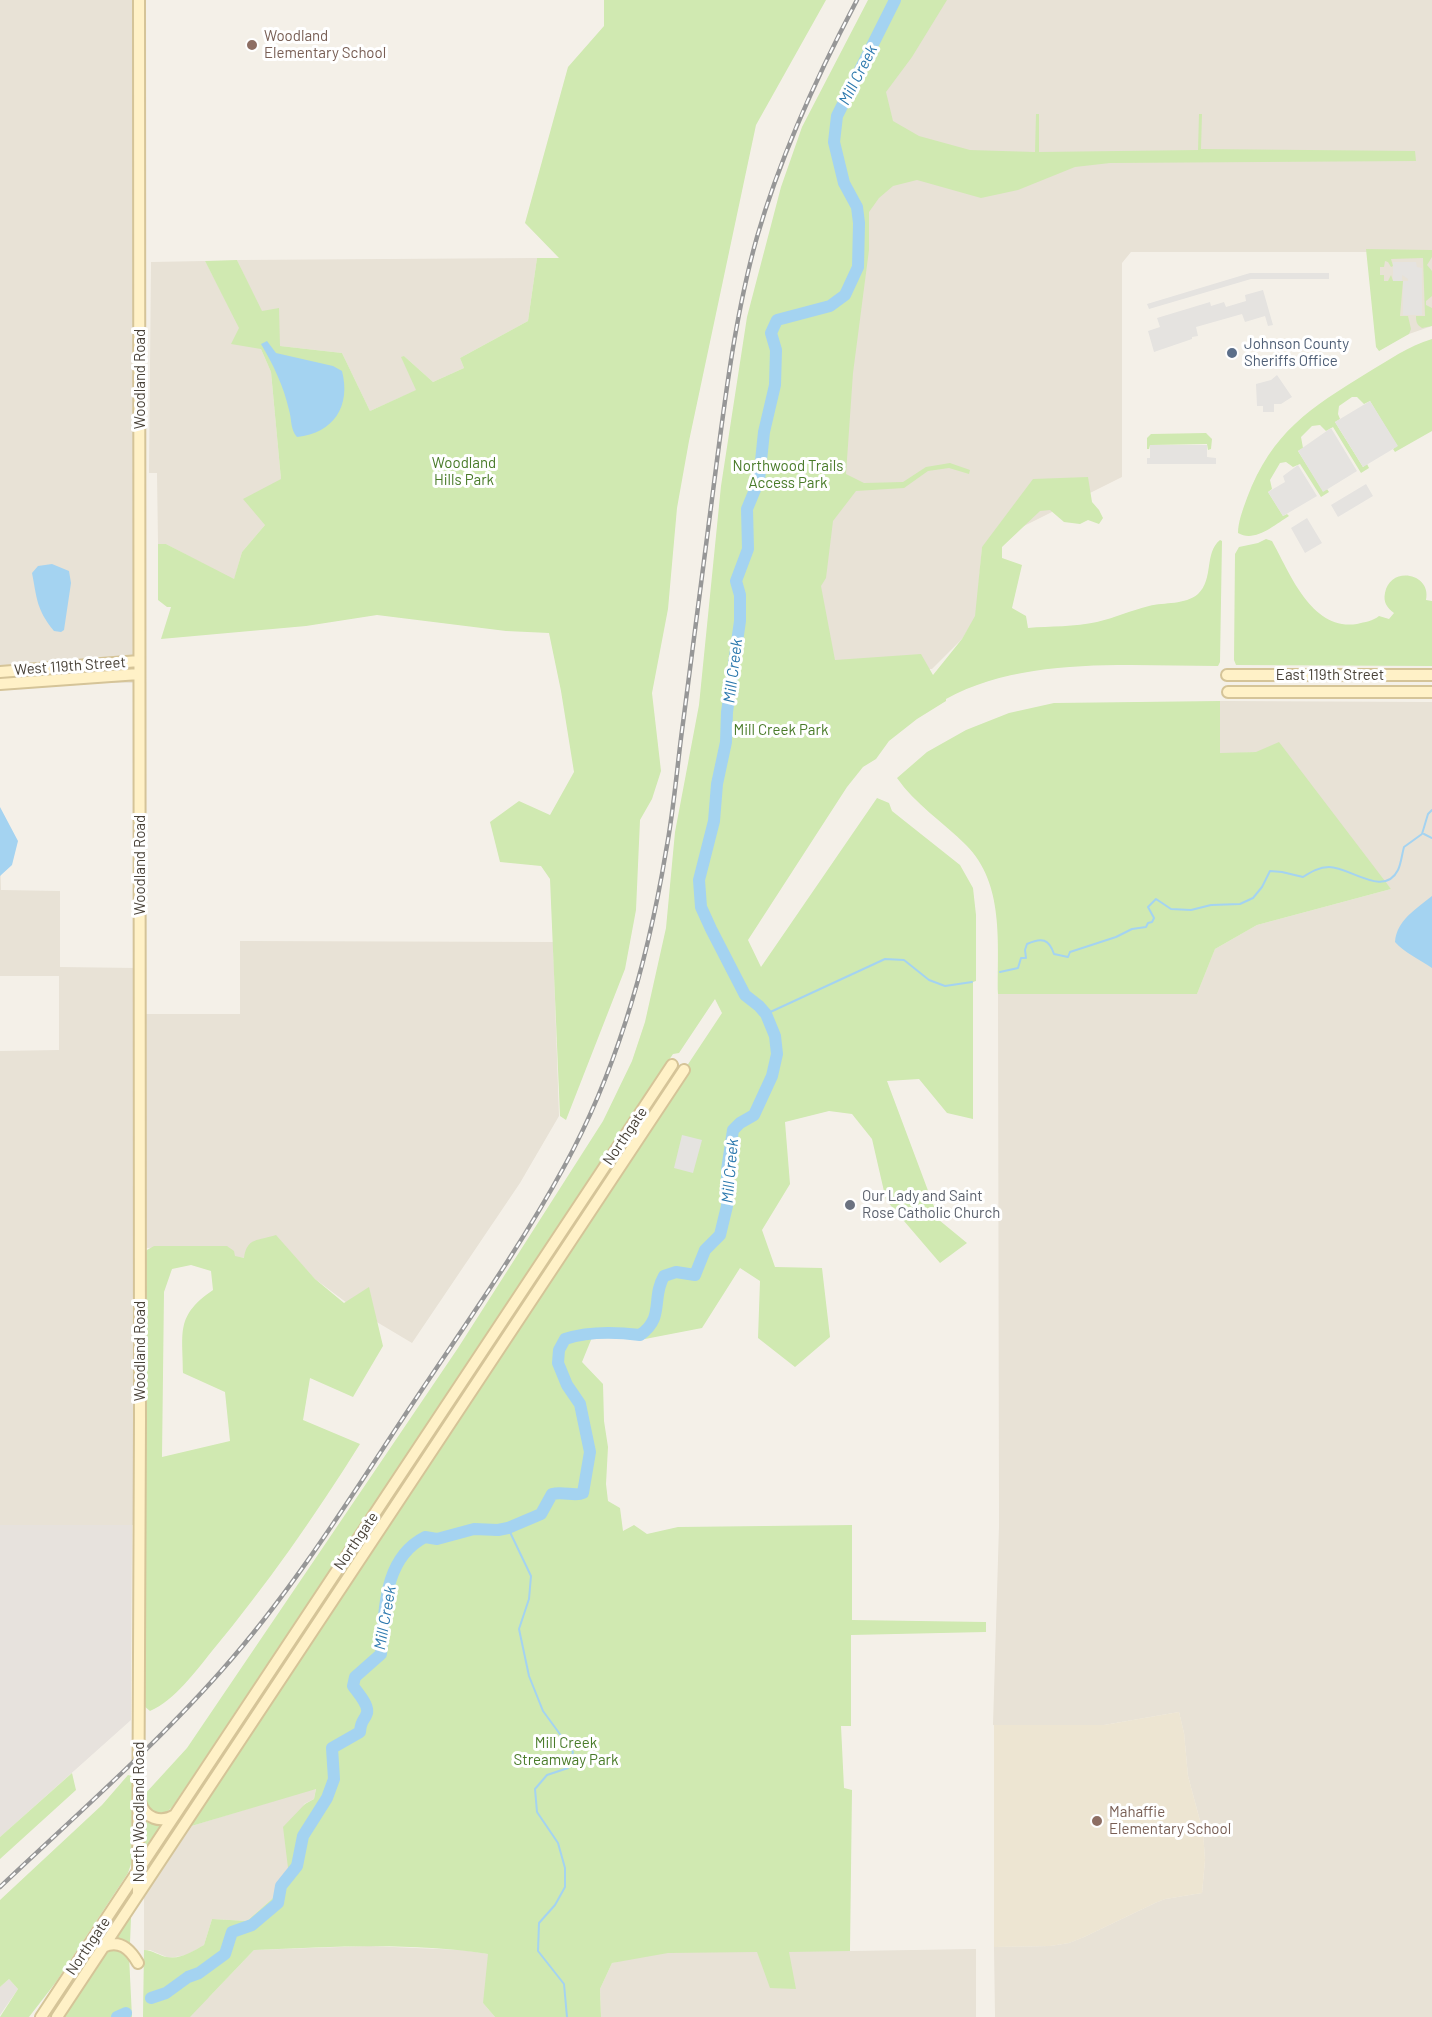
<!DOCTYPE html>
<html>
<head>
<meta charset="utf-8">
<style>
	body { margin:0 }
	canvas { display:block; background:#f4f0e8 }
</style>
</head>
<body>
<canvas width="1432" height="2017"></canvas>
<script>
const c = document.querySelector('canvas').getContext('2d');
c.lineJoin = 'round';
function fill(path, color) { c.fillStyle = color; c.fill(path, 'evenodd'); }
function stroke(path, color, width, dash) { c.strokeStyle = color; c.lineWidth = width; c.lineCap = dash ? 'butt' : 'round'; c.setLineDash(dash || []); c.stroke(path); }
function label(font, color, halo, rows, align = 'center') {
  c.font = font + ' Barlow,sans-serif'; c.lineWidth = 6; c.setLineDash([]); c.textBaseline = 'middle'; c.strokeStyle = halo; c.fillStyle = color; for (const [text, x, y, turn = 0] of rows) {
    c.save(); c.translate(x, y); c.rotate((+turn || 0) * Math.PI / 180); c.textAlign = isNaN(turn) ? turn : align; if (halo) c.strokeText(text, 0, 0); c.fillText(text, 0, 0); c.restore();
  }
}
fill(new Path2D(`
	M0,0H139V683L0,682Z
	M940,0H1432V326L1406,335L1379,351L1376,252H1131L1122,263V477L982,547L976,616L962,639L932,669L813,675L806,552L858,201L883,91Z
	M537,258L528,321L460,358L464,368L433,382L404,356L402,358L417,390L370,411L342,353L280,346L261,349L271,372L281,479L265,525L242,552L234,580L166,544H158L157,473H149L151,262L205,261L234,316L256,301L237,260Z
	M1220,701L1432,702V2017H995L994,1947L1050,1946L1069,1943L1084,1937L1155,1903L1165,1899L1202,1893L1205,1860L1203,1832L1188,1776L1184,1733L1179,1712L1104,1725H993L999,1526L998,994H1197L1215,949L1257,925L1391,889L1256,752L1220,754Z
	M0,849L1,890L60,891V967L138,968V1014H240V941L553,942L559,1116L520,1183L412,1343L355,1309L315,1279L279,1240L246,1258L230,1257L229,1247L138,1248L137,1525H0V1051L59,1050V976H0Z
	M316,1788L314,1799L304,1804L289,1878L273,1898L247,1921L212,1919L204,1945L187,1955L169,1958L150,1950H144V1891L188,1827Z
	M370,1946L461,1950L502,1956L483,2003L495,2017H145L209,1997L254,1950Z
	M756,1949L850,1951L976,1949V2017H601L600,1989L612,1963L648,1953Z`), '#e8e2d6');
fill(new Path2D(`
	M0,1525H132L131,1720L0,1837Z
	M9,1979L18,1989L0,2015V1987Z`), '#e7e2dd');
fill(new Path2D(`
	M1179,1712L1184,1733L1188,1776L1203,1832L1205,1860L1202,1893L1165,1899L1155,1903L1084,1937L1069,1943L1050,1946L994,1947V1725H1104Z`), '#ede5d2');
fill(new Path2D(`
	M604,0H826L756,125L689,441L677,508L668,609L652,693L661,771L652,799L640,820L636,910L625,969L566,1120L560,1116L550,879L541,866L500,862L490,822L519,801L550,815L574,772L561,691L549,633L506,631L377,615L306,626L161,639L171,607H167L158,600V544H166L234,579L242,552L265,525L243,499L281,479L271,372L261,349L231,344L239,328L205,261L237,260L262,311L279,308L280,346L342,353L370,411L416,390L401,357L404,356L433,382L464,368L460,358L528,321L537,258H559L525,223L568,67L604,26Z
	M868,0H947L912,57L886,92L893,121L919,136L970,150L1035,152L1036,114H1039V152L1198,150L1199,114H1202L1201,149L1415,151L1416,161L1110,163L1075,167L1018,190L981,198L917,180L893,186L879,198L869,212V250L853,373L846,474L864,483L903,482L926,467L950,463L970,470L969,474L949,468L928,471L904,488L856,491L833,521L826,578L821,586L835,660L921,654L933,675L962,639L975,616L982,547L1033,479L1088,477L1092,502L1099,510L1103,518L1099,524L1088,520L1080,524L1064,522L1050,510L1040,511L1002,547V558L1022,565L1012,608L1026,616L1028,628C1050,626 1075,627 1097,622C1114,618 1132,610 1149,606C1165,602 1185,605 1198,594C1214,579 1204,553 1220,540L1222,541L1220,662L1218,666C1130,666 1024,656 946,699V701L917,719L889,741L876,759L863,767L847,787L748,940L761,967L877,798L889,803L892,811L960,865L973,888L976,915V981L973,982V1119L947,1113L919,1079L887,1081L939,1220L967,1243L940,1263L886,1200L872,1139L852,1114L829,1111L785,1122L790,1184L762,1230L775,1267L822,1268L830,1337L795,1367L758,1338L760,1281L740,1268L702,1328L645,1339L616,1332L593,1335L582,1362L603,1384L604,1421L608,1447L606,1484L608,1501L620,1508L623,1531L634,1525L647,1534L678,1527L852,1525V1620L986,1622V1632L851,1635V1726H841L844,1788L852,1790L850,1951L789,1952L796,1989L770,1988L757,1952L668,1953L612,1963L600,1989L601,2017H495L483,2003L488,1954C411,1942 332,1947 254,1950L190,2017H143L144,1950C153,1950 159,1956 167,1957C180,1960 193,1951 204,1945L212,1919L247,1921L273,1898L289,1876L283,1827L305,1804L314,1799L316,1789L188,1827V1818L722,1013L715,999L679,1053L673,1054L173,1806C166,1815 157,1815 147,1809L144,1795L187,1748L458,1348L603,1121L632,1061L645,1022L666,928L675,832L699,705L721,486L747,317L781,187L802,127Z
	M1366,249L1432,250V257L1427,265L1432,271V296L1426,301V305L1432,308V326L1422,328C1417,325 1416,322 1416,316H1425L1423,258L1391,259L1393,266L1391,267L1388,262L1385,261L1384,267H1380V275H1384V281H1388L1391,275L1393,281H1403L1400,316H1408L1411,329L1409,334L1379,351L1376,347Z
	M1432,339V431L1395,452L1393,449L1397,446L1370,401L1364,404L1357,397H1352L1339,406L1338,414L1340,419L1335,422L1363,467L1367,464L1369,468L1361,473L1333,427L1326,431L1320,425L1312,426L1301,437L1303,448L1298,451L1323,491L1327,489L1329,492L1321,497L1300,464L1293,467L1286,462L1280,463L1270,480L1272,489L1268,492L1283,516L1287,514L1289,516C1274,525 1255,543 1238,533C1238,522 1243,509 1247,498C1272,432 1310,408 1367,373C1389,360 1408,346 1432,339Z
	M1206,433L1212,439L1211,449L1208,450L1207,444L1150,445L1149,449H1147V438L1151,434Z
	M1266,539L1272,541C1290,573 1311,631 1357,624C1365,622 1373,621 1379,616L1389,619L1394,613C1387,608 1383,602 1385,593C1390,565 1432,573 1426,600L1432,601V666L1236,665L1234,660L1235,554L1239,547L1258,543Z
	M1220,701V753L1256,752L1279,742L1391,889L1257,925L1215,949L1197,994H998C997,944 1005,884 966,845C943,822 915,804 897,778L927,752L966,730L1009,713L1054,703Z
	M276,1235L315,1279L344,1303L369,1287L383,1346L353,1397L310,1378L303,1420L360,1444C315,1516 266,1586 212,1651C195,1672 175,1700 150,1711L144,1706L145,1254L147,1250L154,1246H227L234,1251L235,1256L244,1258C247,1237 258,1241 276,1235ZM191,1265L211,1271L213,1290C175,1316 183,1332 183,1373L225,1392L230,1441L162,1457L164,1292L172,1269Z
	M72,1773L76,1790L0,1859V1837Z
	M128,1775L132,1776L131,1864L128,1873L56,1982L29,2017H0L18,1989L9,1979L0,1987V1900L102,1805Z
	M146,1819L161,1825L147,1846L144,1844Z
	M128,1916L131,1918L130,1943L114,1938Z
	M112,1949H119L129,1956L132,2017H61L105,1952Z`), '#d0e9b1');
fill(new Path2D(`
	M1393,262H1416L1417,267L1422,268V315H1403V281H1408V279L1402,275V281H1393Z
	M1250,273H1329V279H1251L1149,309L1147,304Z
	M1263,290L1273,325L1268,326L1265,316L1245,322L1242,314L1196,327L1198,336L1192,337V339L1154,352L1148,331L1160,327L1157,318L1210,302L1211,306L1224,302L1226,307L1246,301L1245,295Z
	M1277,375L1292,397L1281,404H1274V412H1263V406H1257L1256,384L1271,380Z
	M1370,401L1398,446L1363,467L1335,422Z
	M1331,428L1357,471L1323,492L1298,451Z
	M1150,445H1207V457L1216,458V464H1147V458H1150Z
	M1298,465L1317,496L1283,516L1268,492L1285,482L1283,476Z
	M1366,484L1373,496L1338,517L1331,505Z
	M1307,518L1322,543L1305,553L1291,528Z
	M682,1135L702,1140L693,1173L674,1168Z`), '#e5e3e0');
fill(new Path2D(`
	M267,341L276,353L333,366L342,371C351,406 334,433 297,437C290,429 292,420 289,410C284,387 273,364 261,344Z
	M52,564L69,571L71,583L64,630L61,632L54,631C36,609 37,598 32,573L38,566Z
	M0,807L18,841L12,865L0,876Z
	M1432,896V968C1419,959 1405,953 1395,942C1397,920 1415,910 1432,896Z`), '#a4d3f1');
stroke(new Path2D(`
	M1424,834L1432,838
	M1000,972L1018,968L1021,958H1026L1025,950L1027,944C1042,937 1049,939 1054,954L1068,957L1070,952L1116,937L1132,929L1146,927L1148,923L1152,922L1154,918L1148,907L1156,899L1171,909L1191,910L1211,905L1240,904L1253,898L1262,887L1270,871L1282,872L1303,877C1311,872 1319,867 1329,867C1350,867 1384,898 1398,870C1401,864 1402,854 1404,847L1422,834L1428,814L1432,810
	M766,1014L885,959L904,960L929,980L945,986L972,982
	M508,1528L531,1576L529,1599L519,1629L529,1676L543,1711L573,1752L568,1768L547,1775L535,1789L537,1812L558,1843L565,1868V1887L555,1905L539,1923L538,1951L564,1984L567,2017`), '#a4d3f1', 2);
stroke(new Path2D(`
	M151,1998L166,1993L188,1977L199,1973L225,1954L232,1932L252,1925L278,1903L281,1886L297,1866L303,1836L327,1798L334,1779L332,1748L360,1732C361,1719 364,1722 367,1713C369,1705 358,1693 353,1686L355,1677L381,1654C385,1613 382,1559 425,1537L437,1539L474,1529L498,1530L508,1528L541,1514L552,1494C564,1491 575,1497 583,1493L590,1452L580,1404L567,1385L558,1363L559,1350L565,1339C589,1331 616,1332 640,1335C665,1318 651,1298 664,1276L676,1272L695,1275L705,1250L720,1235L727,1206V1170L733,1130L740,1123L754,1115L772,1076L777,1054L775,1036L766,1014L759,1006L745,995L711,929L701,907L699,880L714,821L717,784L726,742L727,712L740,621V595L736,581L748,549L747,509L759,480L764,432L775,385L776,350L771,333L777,320L830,306L845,295L858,267L859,223L857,207L844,183L834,142L837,116L895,0
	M117,2017L126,2013`), '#a4d3f1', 12);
const secondary = new Path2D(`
	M0,672L139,661
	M1227,675H1432
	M0,684L139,674
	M1228,692H1432
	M140,1802C145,1818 160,1824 175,1815
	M138,1893L140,1418L139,0
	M103,1947C119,1939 130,1949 138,1963
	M41,2017L672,1065
	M57,2017L684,1070`);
stroke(secondary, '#d5c498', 14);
stroke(secondary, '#fff1c7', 10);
const rail = new Path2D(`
	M0,1887C75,1816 154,1747 222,1670C293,1590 350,1498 409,1409C462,1329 519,1250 565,1165C618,1068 648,960 666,851C674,809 677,766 683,723C694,638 705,553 716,468C726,391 736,312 757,237C781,154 817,76 857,0`);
stroke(rail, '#979797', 4.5);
stroke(rail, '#fff', 2, [7]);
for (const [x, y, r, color] of [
	[252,45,6,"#8d6e63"],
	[1232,353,6,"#5c6f8a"],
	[850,1205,6,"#6b7280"],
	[1097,1821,6,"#8d6e63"]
]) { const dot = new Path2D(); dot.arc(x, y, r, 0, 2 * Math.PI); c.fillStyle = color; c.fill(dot); stroke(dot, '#fff', 2); }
label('15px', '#785e54', '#fff', [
	["Woodland",264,36],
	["Elementary School",264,53],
	["Mahaffie",1109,1812],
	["Elementary School",1109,1829]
], 'left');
label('15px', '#4e5e75', '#fff', [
	["Johnson County",1244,344],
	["Sheriffs Office",1244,361]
], 'left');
label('15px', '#484137', '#fff', [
	["Woodland Road",140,379,-90],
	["West 119th Street",70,666,-4],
	["East 119th Street",1330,675],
	["Woodland Road",140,865,-90],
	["Northgate",625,1136,-56],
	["Woodland Road",140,1351,-90],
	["Northgate",356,1541,-56],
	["North Woodland Road",139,1812,-90],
	["Northgate",88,1946,-56]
]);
label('15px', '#497b29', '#fff', [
	["Woodland",464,463],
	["Hills Park",464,480],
	["Northwood Trails",788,466],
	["Access Park",788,483],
	["Mill Creek Park",781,730],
	["Mill Creek",566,1743],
	["Streamway Park",566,1760]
]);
label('15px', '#5b616d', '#fff', [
	["Our Lady and Saint",862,1196],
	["Rose Catholic Church",862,1213]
], 'left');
label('italic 16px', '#2d79ae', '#fff', [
	["Mill Creek",858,75,-63],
	["Mill Creek",733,671,-83],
	["Mill Creek",730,1171,-85],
	["Mill Creek",385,1618,-80]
]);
</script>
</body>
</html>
